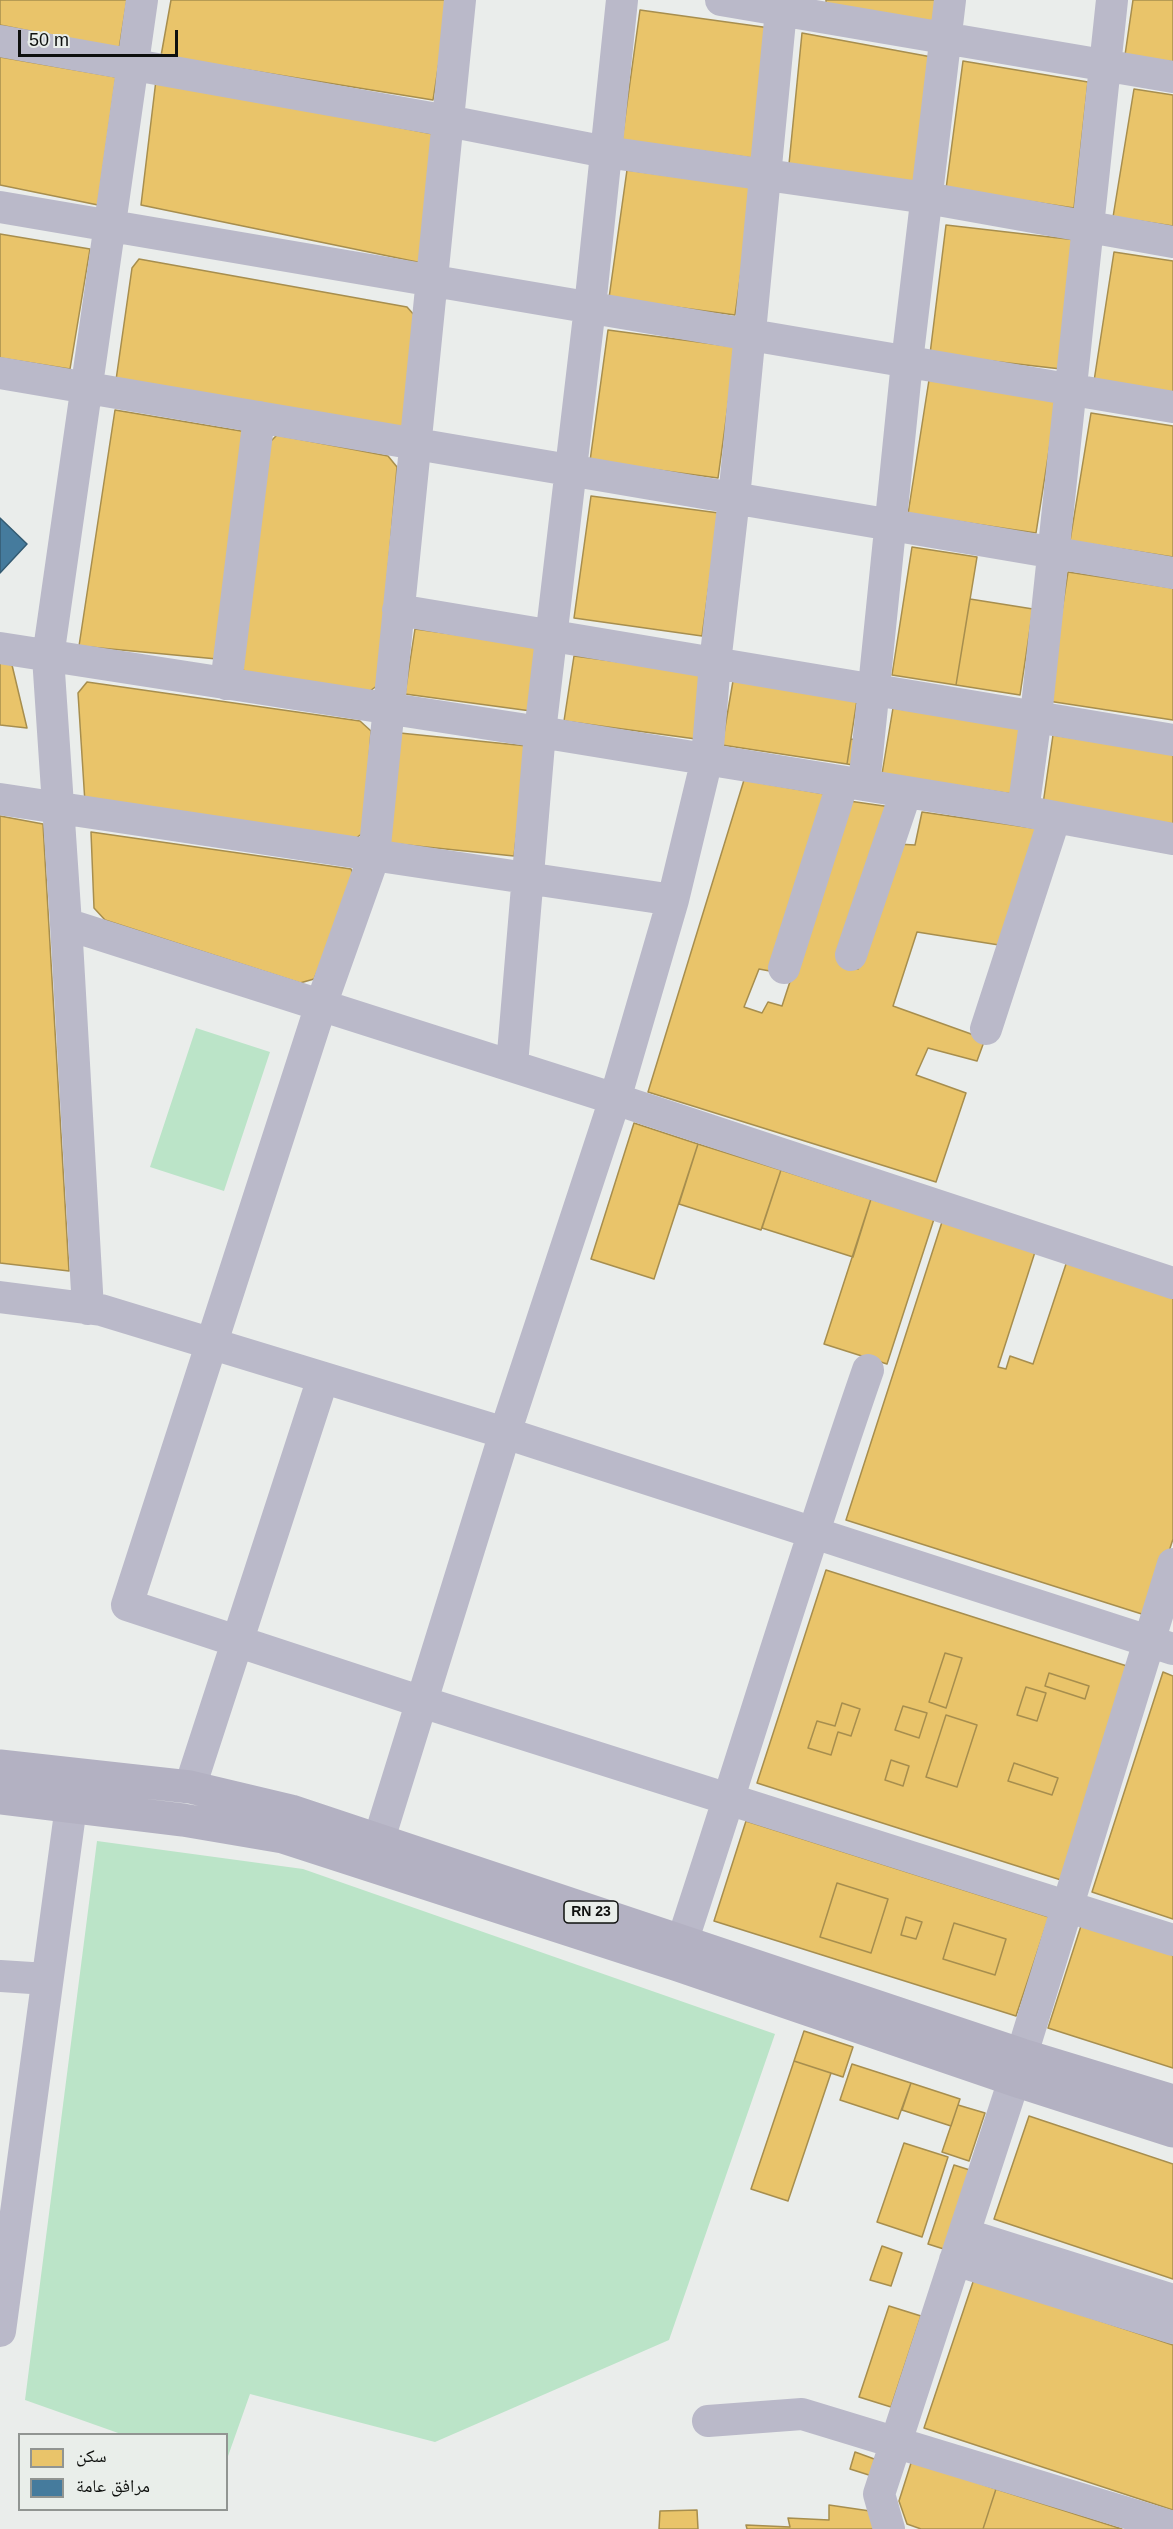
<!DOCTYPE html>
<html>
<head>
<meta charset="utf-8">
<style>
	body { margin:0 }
	#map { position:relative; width:1173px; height:2529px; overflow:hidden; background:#eaedeb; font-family:Arial,"Noto Naskh Arabic",sans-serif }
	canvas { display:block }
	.legend { position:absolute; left:18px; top:2433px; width:210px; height:78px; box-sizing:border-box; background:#e9eeea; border:2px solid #919592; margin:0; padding:8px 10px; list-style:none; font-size:18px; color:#0e100e }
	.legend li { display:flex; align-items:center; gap:12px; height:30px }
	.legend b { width:30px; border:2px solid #919592 }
	.scale { position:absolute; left:18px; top:30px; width:160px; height:27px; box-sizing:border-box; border:3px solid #0e100e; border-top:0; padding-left:8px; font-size:18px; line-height:21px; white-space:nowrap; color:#0e100e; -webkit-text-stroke:4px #e9eeea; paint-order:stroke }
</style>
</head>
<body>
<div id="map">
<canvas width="1173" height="2529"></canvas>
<ul class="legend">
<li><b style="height:16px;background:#e9c46a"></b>سكن</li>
<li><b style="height:16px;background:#457b9d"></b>مرافق عامة</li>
</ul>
<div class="scale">50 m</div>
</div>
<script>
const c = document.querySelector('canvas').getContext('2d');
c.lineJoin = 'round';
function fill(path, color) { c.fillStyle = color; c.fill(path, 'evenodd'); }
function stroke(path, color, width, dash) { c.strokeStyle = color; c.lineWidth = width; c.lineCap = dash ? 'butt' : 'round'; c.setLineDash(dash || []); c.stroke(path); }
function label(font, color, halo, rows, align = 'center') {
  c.font = font + ' Arial,sans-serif'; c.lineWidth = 6; c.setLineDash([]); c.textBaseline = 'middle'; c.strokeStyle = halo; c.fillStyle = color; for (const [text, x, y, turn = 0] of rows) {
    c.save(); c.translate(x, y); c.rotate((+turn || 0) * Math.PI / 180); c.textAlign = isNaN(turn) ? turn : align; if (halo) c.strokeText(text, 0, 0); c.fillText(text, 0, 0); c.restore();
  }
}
fill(new Path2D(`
	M196,1028L270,1052L224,1191L150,1167Z
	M97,1841L303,1869L775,2034L669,2340L435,2442L250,2394L227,2459L226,2434H121L25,2400Z`), '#bbe4c8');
const homes = new Path2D(`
	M0,0H127L119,49L0,25Z
	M171,0H449L433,100L161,56Z
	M826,0H938L935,22L826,5Z
	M1133,0H1173V62L1125,55Z
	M640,10L770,28L752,158L622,140Z
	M802,33L937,58L919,186L789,164Z
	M0,57L116,77L98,205L0,185Z
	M963,61L1088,82L1074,208L946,189Z
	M156,80L433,134L422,263L141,205Z
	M1134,89L1173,95V226L1113,217Z
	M627,170L753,187L735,315L609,298Z
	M946,225L1076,240L1061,369L930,354Z
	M0,234L90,249L70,369L0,358Z
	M1114,252L1173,261V393L1094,381Z
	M139,259L407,307L415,316L407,431L116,380L132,268Z
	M608,330L736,347L718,478L590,461Z
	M929,380L1057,400L1036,533L908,514Z
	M115,410L247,432L217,659L79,646Z
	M1091,413L1173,426V557L1070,541Z
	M277,435L388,456L397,467L378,685L366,694L247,675L242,668L268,444Z
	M591,496L719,513L702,636L574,618Z
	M912,547L977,557L956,685L892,675Z
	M1068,572L1173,588V720L1048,701Z
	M970,599L1033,609L1020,695L956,685Z
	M415,629L541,646L531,711L405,694Z
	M574,656L705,673L696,739L564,721Z
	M0,662L12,665L27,728L0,725Z
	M733,681L857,700L847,764L722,745Z
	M87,682L360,721L371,731L364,832L355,839L85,803L78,693Z
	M893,708L1023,728L1012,794L882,774Z
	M400,733L527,746L514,856L387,843Z
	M1053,735L1173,753V824L1043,804Z
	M851,739L862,741L858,766L847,764Z
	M744,780L831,795L775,972L759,969L744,1007L762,1013L768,1002L782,1006L849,801L891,807L842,963L858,969L897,844L915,845L922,812L1040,829L999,945L917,932L893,1006L985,1039L977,1061L928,1048L916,1075L966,1093L936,1182L648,1092Z
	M0,816L43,824L69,1271L0,1263Z
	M91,832L351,869L356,881L314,979L300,983L105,920L94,908Z
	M634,1123L698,1144L654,1279L591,1259Z
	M698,1144L781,1170L761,1230L679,1204Z
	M781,1170L871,1199L853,1257L762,1228Z
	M871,1199L934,1219L887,1364L824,1344Z
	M942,1222L1035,1252L998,1367L1006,1369L1010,1356L1033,1364L1067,1261L1173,1294V1539L1148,1616L846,1520Z
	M826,1570L1130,1667L1061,1880L757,1783ZM945,1653L962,1658L946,1708L929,1702ZM1049,1673L1089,1686L1085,1699L1045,1686ZM1026,1687L1046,1693L1037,1721L1017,1715ZM842,1703L860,1709L851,1736L838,1732L831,1755L808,1748L817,1721L835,1726ZM903,1706L927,1713L919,1738L895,1730ZM946,1715L977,1725L957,1787L926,1777ZM891,1760L909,1766L903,1786L885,1780ZM1014,1763L1058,1778L1052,1795L1008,1781Z
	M945,1653L962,1658L946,1708L929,1702Z
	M1163,1672L1173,1676V1919L1092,1892Z
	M1049,1673L1089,1686L1085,1699L1045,1686Z
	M1026,1687L1046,1693L1037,1721L1017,1715Z
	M842,1703L860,1709L851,1736L838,1732L831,1755L808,1748L817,1721L835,1726Z
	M903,1706L927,1713L919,1738L895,1730Z
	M946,1715L977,1725L957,1787L926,1777Z
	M891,1760L909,1766L903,1786L885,1780Z
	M1014,1763L1058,1778L1052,1795L1008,1781Z
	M746,1821L1049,1917L1016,2016L714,1921ZM837,1883L888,1899L871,1953L820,1937ZM906,1917L922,1922L916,1939L901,1935ZM954,1923L1006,1939L995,1975L943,1959Z
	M837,1883L888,1899L871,1953L820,1937Z
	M906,1917L922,1922L916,1939L901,1935Z
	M954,1923L1006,1939L995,1975L943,1959Z
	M1081,1926L1173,1955V2068L1048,2028Z
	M804,2031L853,2047L843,2077L794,2061Z
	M794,2061L831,2073L788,2201L751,2189Z
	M852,2064L911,2083L898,2119L840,2100Z
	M911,2083L960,2099L951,2126L902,2110Z
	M958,2105L985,2113L969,2161L942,2152Z
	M1029,2116L1173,2164V2279L994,2219Z
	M904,2143L948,2157L922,2237L877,2222Z
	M954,2165L976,2172L950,2251L928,2244Z
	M882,2246L902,2253L891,2286L870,2280Z
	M974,2279L1173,2345V2510L924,2428Z
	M889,2306L921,2316L891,2407L859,2397Z
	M855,2452L877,2460L872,2476L850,2469Z
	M912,2460L996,2489L983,2529H921L907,2524L899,2501Z
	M996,2489L1122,2529H983Z
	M829,2505L870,2511L875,2529H747L746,2525L790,2527L788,2518L829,2520Z
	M697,2510L698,2529H659L660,2511Z`);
fill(homes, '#e9c46a');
stroke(homes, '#a78e4e', 1.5);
const public = new Path2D(`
	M0,518L27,544L0,573Z`);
fill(public, '#457b9d');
stroke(public, '#345b72', 1.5);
stroke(new Path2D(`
	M460,0L374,856L321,1005L127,1605L422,1702L1173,1940
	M721,0L1173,77
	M0,41L448,121L606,152L927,198L1173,242
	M0,207L1173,407
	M0,373L1173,573
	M398,610L1173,740
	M0,648L540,732L1023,811L1173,839
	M226,684L259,417
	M864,785L907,362L950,0
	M0,799L673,900
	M1023,811L1036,716L1112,0
	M66,924L615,1099L1173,1283
	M851,955L906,792
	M784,968L843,782
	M986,1029L1055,817
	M512,1065L540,732L590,307L622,0
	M0,1297L101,1310L505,1433L1173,1649
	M88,1309L66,924L48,657L142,0
	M190,1787L323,1378
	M371,1865L505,1433L615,1099L673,900L707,759L715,663L734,498L782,0
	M682,1942C745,1752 802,1560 868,1370
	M0,1976L47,1979
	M964,2234L1173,2300
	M955,2260L1173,2328
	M0,2331L71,1806
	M708,2421L802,2414L1173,2527
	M889,2529L879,2494L1014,2080L1173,1564`), '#bab9c9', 32);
stroke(new Path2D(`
	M0,1766L190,1787L291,1811L1022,2055L1173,2101
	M0,1798L183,1820L283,1837L678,1965L1014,2080L1173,2131`), '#b3b1c2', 33);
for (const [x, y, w] of [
	[591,1912,54]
]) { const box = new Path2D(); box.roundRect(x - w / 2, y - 11, w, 22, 4.5); c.fillStyle = '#e9eeea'; c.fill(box); stroke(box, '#0e100e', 1.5); }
label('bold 14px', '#0e100e', null, [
	["RN 23",591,1912]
]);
</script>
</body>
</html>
